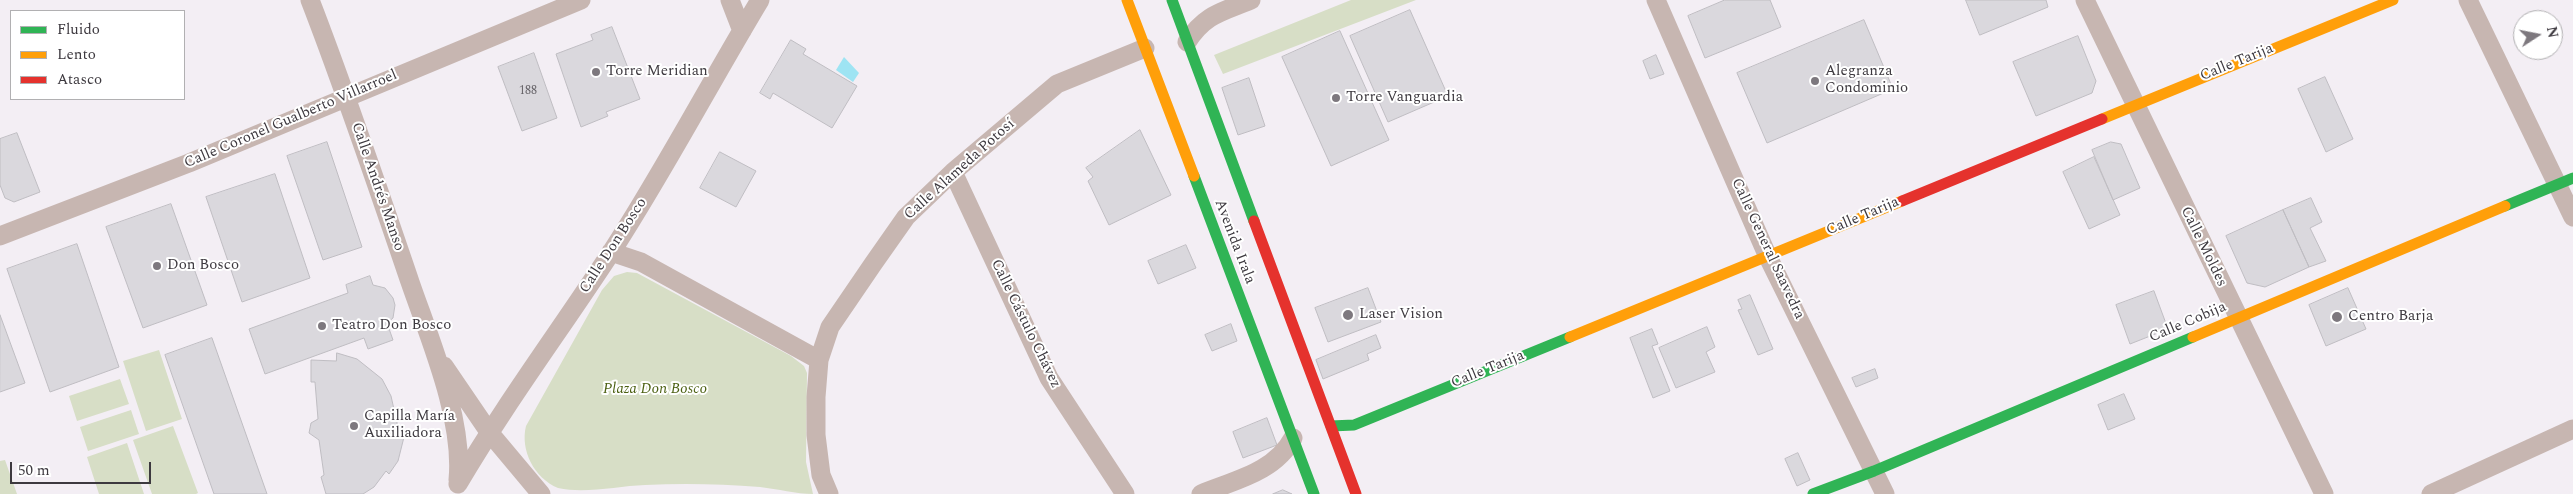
<!DOCTYPE html>
<html>
<head>
<meta charset="utf-8">
<style>
	body { margin:0 }
	#map { position:relative; width:2573px; height:494px; overflow:hidden; background:#f3eef4; font-family:Spectral,serif }
	canvas { display:block }
	.legend { position:absolute; left:10px; top:10px; width:175px; height:90px; box-sizing:border-box; background:#fff; border:1px solid #b1b0b2; margin:0; padding:6px 9px; list-style:none; font-size:15px; color:#3d393f }
	.legend li { display:flex; align-items:center; gap:10px; height:25px }
	.legend b { width:25px; border:1px solid #b1b0b2 }
	.north { position:absolute; left:2513px; top:10px; width:50px; height:50px; box-sizing:border-box; background:#fff; border:1px solid #b1b0b2; border-radius:50%; rotate:79deg; font-size:14px; font-weight:700; line-height:20px; text-align:center; color:#3d393f }
	.north::after { content:''; display:block; margin:auto; width:18px; height:22px; background:#7d787e; clip-path:polygon(50% 0,100% 100%,50% 72%,0 100%) }
	.scale { position:absolute; left:10px; top:462px; width:141px; height:22px; box-sizing:border-box; border:2px solid #3d393f; border-top:0; padding-left:6px; font-size:15px; line-height:18px; white-space:nowrap; color:#3d393f; -webkit-text-stroke:4px #fff; paint-order:stroke }
</style>
</head>
<body>
<div id="map">
<canvas width="2573" height="494"></canvas>
<ul class="legend">
<li><b style="height:6px;background:#30b455"></b>Fluido</li>
<li><b style="height:6px;background:#ff9f0a"></b>Lento</li>
<li><b style="height:6px;background:#e5322d"></b>Atasco</li>
</ul>
<div class="north">N</div>
<div class="scale">50 m</div>
</div>
<script>
const c = document.querySelector('canvas').getContext('2d');
c.lineJoin = 'round';
function fill(path, color) { c.fillStyle = color; c.fill(path, 'evenodd'); }
function stroke(path, color, width, dash) { c.strokeStyle = color; c.lineWidth = width; c.lineCap = dash ? 'butt' : 'round'; c.setLineDash(dash || []); c.stroke(path); }
function label(font, color, halo, rows, align = 'center') {
  c.font = font + ' Spectral,serif'; c.lineWidth = 4; c.setLineDash([]); c.textBaseline = 'middle'; c.strokeStyle = halo; c.fillStyle = color; for (const [text, x, y, turn = 0] of rows) {
    c.save(); c.translate(x, y); c.rotate((+turn || 0) * Math.PI / 180); c.textAlign = isNaN(turn) ? turn : align; if (halo) c.strokeText(text, 0, 0); c.fillText(text, 0, 0); c.restore();
  }
}
fill(new Path2D(`
	M1351,0H1416L1223,74L1214,55Z
	M627,272L637,273L791,356L804,366L807,373L806,462L813,494C796,494 778,489 760,487C722,484 684,483 645,485C618,486 585,494 558,488C534,478 520,450 526,426L602,290L614,276Z
	M159,350L182,419L146,431L123,361Z
	M120,379L129,404L77,421L69,396Z
	M131,410L139,434L88,451L80,427Z
	M173,426L198,493L196,494H152L133,440Z
	M127,443L144,494H99L87,457Z
	M5,460L17,494H0V461Z`), '#d7dec6');
fill(new Path2D(`
	M844,57L859,73L853,82L836,70Z`), '#9ee4f3');
const building = new Path2D(`
	M1725,0H1770L1781,27L1705,58L1688,16Z
	M1966,0H2046L2048,7L1980,35Z
	M1410,10L1448,96L1388,122L1350,36Z
	M1864,20L1893,89L1767,143L1737,73Z
	M612,27L640,99L606,112L608,116L581,127L556,54L593,40L591,35Z
	M1340,31L1389,140L1331,166L1282,57Z
	M2078,36L2096,81L2092,93L2036,116L2013,62Z
	M791,40L806,49L803,54L857,86L832,128L773,93L770,99L760,93Z
	M534,53L557,118L522,131L498,67Z
	M1656,55L1664,74L1650,79L1643,61Z
	M2325,77L2353,139L2326,152L2298,89Z
	M1249,78L1265,126L1238,135L1222,88Z
	M1140,130L1171,195L1109,225L1088,181L1093,177L1086,168Z
	M17,133L40,192L14,202L5,198L0,185V139Z
	M327,142L362,247L323,260L287,156Z
	M2111,142L2121,144L2140,188L2113,200L2092,150Z
	M720,152L756,171L736,207L700,188Z
	M2094,157L2120,215L2089,229L2063,172Z
	M275,174L310,278L242,302L206,197Z
	M2311,198L2322,222L2310,228L2326,261L2309,267L2283,210Z
	M171,204L207,305L143,328L106,227Z
	M2283,210L2309,267L2265,287L2247,283L2226,236Z
	M77,244L119,367L50,392L7,269Z
	M1186,245L1196,268L1158,284L1148,261Z
	M370,276L373,285L385,288L393,298L395,305L393,318L387,323L393,340L368,349L364,338L265,374L249,329L348,293L346,285Z
	M1368,288L1381,322L1328,342L1315,308Z
	M2348,288L2366,329L2326,346L2309,305Z
	M2154,291L2168,329L2130,344L2116,305Z
	M1750,295L1773,349L1758,355L1738,310L1742,309L1738,300Z
	M0,315L25,383L0,392Z
	M1231,324L1237,341L1212,351L1205,335Z
	M1707,327L1715,347L1706,352L1715,372L1676,388L1659,348Z
	M1652,329L1658,344L1652,346L1670,391L1653,398L1630,338Z
	M1376,335L1381,348L1367,354L1369,360L1323,379L1316,360Z
	M212,338L267,494H214L165,355Z
	M337,353L357,359L382,379L391,396L400,436L404,437L398,461L389,474L386,471L374,487L363,494H326L321,477L324,475L319,440L309,433L311,423L318,419L315,382H311V360L336,361Z
	M1875,369L1878,378L1856,387L1852,378Z
	M2124,394L2135,419L2108,430L2098,405Z
	M1267,418L1277,445L1243,458L1233,432Z
	M1798,453L1810,480L1797,486L1785,459Z
	M1283,490L1292,494H1273Z`);
fill(building, '#dad8dd');
stroke(building, '#bfbdc2', 1);
stroke(new Path2D(`
	M310,0C346,93 378,188 410,282C430,340 464,419 458,480
	M730,0L742,31
	M1656,0L1768,257L1885,494
	M2085,0L2324,494
	M2468,0L2573,217
	M1187,42C1205,14 1222,12 1251,0
	M953,172L1049,378L1125,494
	M0,236L189,163L581,0
	M611,252L641,262L819,360
	M444,366L489,432L541,494
	M458,484C505,404 561,329 612,251C665,169 710,83 760,0
	M829,494L821,475L816,435V397L819,360L830,327L873,264L906,217L953,172L1057,84L1145,48
	M1201,494C1235,480 1275,472 1293,438
	M2431,494L2573,429`), '#c7b6b1', 19);
stroke(new Path2D(`
	M1172,0L1254,221
	M1194,176L1314,494
	M2505,206L2573,178
	M1331,426L1354,425L1570,337
	M1813,494L1874,471L2193,337`), '#30b455', 11);
stroke(new Path2D(`
	M1127,0L1194,176
	M2102,119L2393,0
	M1570,337L1902,201
	M2193,337L2505,206`), '#ff9f0a', 11);
stroke(new Path2D(`
	M1902,201L2102,119
	M1254,221L1356,494`), '#e5322d', 11);
for (const [x, y, r, color] of [
	[596,72,5,"#7d787e"],
	[1815,81,5,"#7d787e"],
	[1336,98,5,"#7d787e"],
	[157,266,5,"#7d787e"],
	[1348,315,6,"#7d787e"],
	[2337,317,6,"#7d787e"],
	[322,326,5,"#7d787e"],
	[354,426,5,"#7d787e"]
]) { const dot = new Path2D(); dot.arc(x, y, r, 0, 2 * Math.PI); c.fillStyle = color; c.fill(dot); stroke(dot, '#fff', 2); }
label('12px', '#656267', null, [
	["188",528,92]
]);
label('15px', '#3d393f', '#fff', [
	["Calle Tarija",2237,63,-22],
	["Calle Coronel Gualberto Villarroel",291,120,-23],
	["Calle Alameda Potosí",960,170,-42],
	["Calle Andrés Manso",377,187,71],
	["Calle Tarija",1863,217,-23],
	["Avenida Irala",1234,242,69],
	["Calle Don Bosco",614,246,-57],
	["Calle Moldes",2203,247,64],
	["Calle General Saavedra",1767,249,65],
	["Calle Cobija",2188,323,-23],
	["Calle Cástulo Chávez",1025,324,64],
	["Calle Tarija",1488,370,-22]
]);
label('15px', '#3d393f', '#fff', [
	["Torre Meridian",606,72],
	["Alegranza",1825,72],
	["Condominio",1825,89],
	["Torre Vanguardia",1346,98],
	["Don Bosco",167,266],
	["Laser Vision",1359,315],
	["Centro Barja",2348,317],
	["Teatro Don Bosco",332,326],
	["Capilla María",364,417],
	["Auxiliadora",364,434]
], 'left');
label('italic 15px', '#4b6012', '#fff', [
	["Plaza Don Bosco",655,390]
]);
</script>
</body>
</html>
